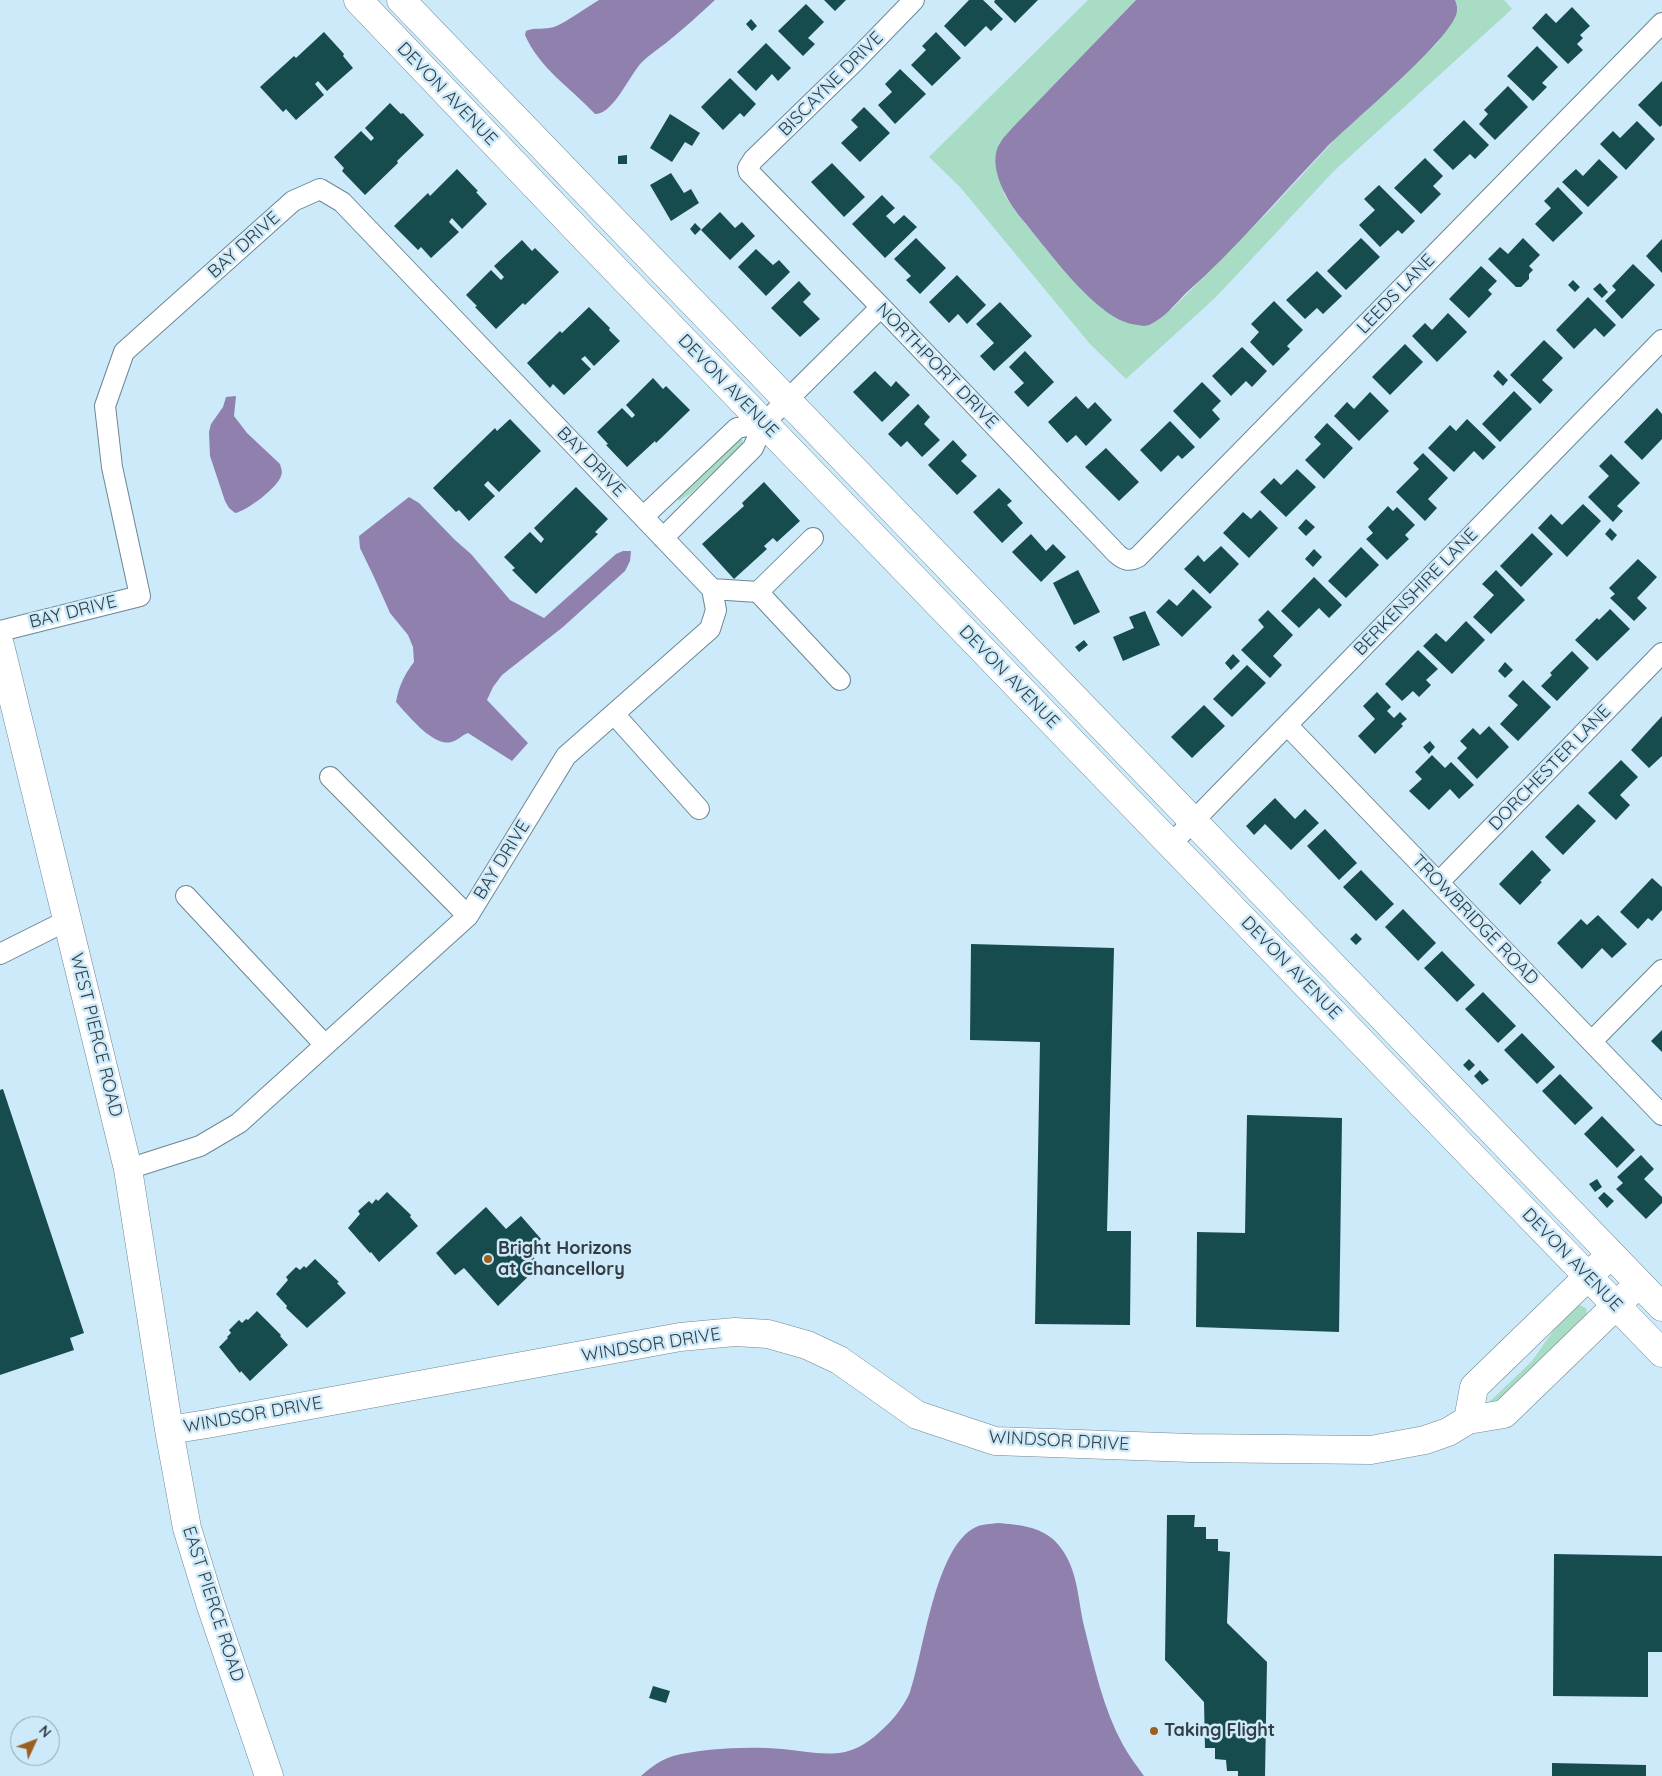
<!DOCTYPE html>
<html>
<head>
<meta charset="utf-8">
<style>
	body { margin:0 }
	#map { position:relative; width:1662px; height:1776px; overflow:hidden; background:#cdeafa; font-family:Quicksand,sans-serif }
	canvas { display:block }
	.north { position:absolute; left:10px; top:1716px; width:50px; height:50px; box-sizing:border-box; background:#cdeafa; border:1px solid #8fa5b1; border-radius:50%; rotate:47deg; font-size:14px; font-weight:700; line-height:20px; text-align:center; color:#323e44 }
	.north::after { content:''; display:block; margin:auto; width:18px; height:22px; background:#9b6020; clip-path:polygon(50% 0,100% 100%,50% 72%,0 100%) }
</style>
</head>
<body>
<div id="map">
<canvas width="1662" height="1776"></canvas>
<div class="north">N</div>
</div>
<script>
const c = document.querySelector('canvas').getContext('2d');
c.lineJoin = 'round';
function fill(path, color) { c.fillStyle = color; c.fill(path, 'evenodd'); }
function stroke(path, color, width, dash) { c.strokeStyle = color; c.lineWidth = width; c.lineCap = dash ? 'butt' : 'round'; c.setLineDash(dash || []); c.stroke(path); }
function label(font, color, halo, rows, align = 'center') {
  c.font = font + ' Quicksand,sans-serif'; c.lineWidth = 5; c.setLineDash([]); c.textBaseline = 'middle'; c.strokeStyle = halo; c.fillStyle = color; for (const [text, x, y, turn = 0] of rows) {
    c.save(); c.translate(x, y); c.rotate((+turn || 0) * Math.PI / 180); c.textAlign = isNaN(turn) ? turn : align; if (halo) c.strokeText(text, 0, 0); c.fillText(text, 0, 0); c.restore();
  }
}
fill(new Path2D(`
	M1088,0H1136L1015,125L999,144L1004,194L1015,211L1042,243L1171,310L1268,212L1339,135L1405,75L1438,42L1458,10L1455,0H1504L1512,9L1334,171L1216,297L1126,379L1090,344L960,187L929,157Z
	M739,438L743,440L742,445L690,494L679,501L678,499L687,487Z
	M1579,1305L1586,1308L1587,1314L1585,1317L1490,1409L1486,1405L1532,1361L1560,1321Z`), '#a9dcc4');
fill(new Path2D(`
	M599,0H715C699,15 683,29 666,43C658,49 649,55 642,62C630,74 613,115 595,114C571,88 539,68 525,35L526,31C535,27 545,30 554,27C567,22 587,7 599,0Z
	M1136,0H1455C1456,3 1458,8 1457,11C1455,37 1348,125 1325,149C1279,197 1236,249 1186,293C1175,304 1165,318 1149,325C1146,326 1141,326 1138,325C1098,323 1047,248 1021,218C1007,201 986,165 1000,143C1004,136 1010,131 1015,125Z
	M236,396L234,416L247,433L280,464C281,468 283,472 281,476C278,487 247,511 235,513L229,508L225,501L210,456L209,432L211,424L223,407L226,397Z
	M409,497L419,503L455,540L471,554L510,600L544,618L616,554L623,551H631L630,561L625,571L563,627L502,675L493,687L487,700L528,743L512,761L468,733C462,735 457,741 451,742C433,747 407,714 396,702C399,686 404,675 414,662L413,647L408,635L390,613L374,577L360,548L359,536Z
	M998,1523C1019,1525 1039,1526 1055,1541C1078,1565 1077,1595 1084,1626C1094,1666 1103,1708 1123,1745C1129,1756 1137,1766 1144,1776H641C650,1768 660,1760 673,1756C703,1748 750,1746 782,1749C803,1751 824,1756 845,1752C863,1748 877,1735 889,1723C897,1715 906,1702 910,1692C924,1652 935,1546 976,1527C982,1524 991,1524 998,1523Z`), '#8f80ae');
fill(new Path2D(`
	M824,0H846L835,11Z
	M969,0H983L1003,19L991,31L986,26L965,47L944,26Z
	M995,0H1038L1015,23L994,2Z
	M806,4L824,22L808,38L815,44L803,56L778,31Z
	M1572,7L1590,26L1580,35L1583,38L1577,44L1583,50L1568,64L1532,28L1546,13L1556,23Z
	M751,19L757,26L752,31L746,24Z
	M324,32L344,54L343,56L353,68L327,91L318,81L315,84L324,95L296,120L286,109L283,112L260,87L294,56L296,58Z
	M936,32L961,58L932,86L911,65L926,50L922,46Z
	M766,43L791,68L778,81L772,74L756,91L737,72Z
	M1537,46L1558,67L1542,83L1547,87L1533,101L1507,76Z
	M900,69L926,94L895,124L878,105L892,92L885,84Z
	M730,78L756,104L744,117L740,113L723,130L701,107Z
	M1662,81V125L1660,127L1638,105Z
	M1508,86L1528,107L1495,140L1479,124L1488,114L1484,110Z
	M390,103L401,114L403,113L424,135L397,161L398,163L365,195L342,171L344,168L334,157L361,131L371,141L374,138L365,128Z
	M864,107L890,133L860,162L841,143L858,127L851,120Z
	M670,114L700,133L692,146L685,142L672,162L650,148Z
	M1464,120L1489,145L1475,159L1470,154L1453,170L1433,150Z
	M1637,121L1655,139L1626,170L1600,144L1613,131L1620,138Z
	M627,155V164H618V156Z
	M1425,158L1443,176L1433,186L1441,194L1421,214L1394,188Z
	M1599,159L1618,177L1588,207L1562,182L1576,169L1583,176Z
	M832,163L865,197L844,217L811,182Z
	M457,169L478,191L476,192L487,204L462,229L452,218L449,222L459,232L431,258L421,247L418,250L394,226L428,193L430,196Z
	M671,173L684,193L691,189L699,203L671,221L650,185Z
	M1379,185L1415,221L1402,234L1398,230L1380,247L1359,225L1375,210L1364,199Z
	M1558,187L1583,213L1553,242L1535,224L1551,208L1544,201Z
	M882,195L895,208L886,216L894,224L904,215L917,227L885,258L852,224Z
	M720,212L735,228L742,222L755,236L730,260L701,230Z
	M695,223L701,229L695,235L690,229Z
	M916,238L946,268L920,294L906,280L911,276L894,259Z
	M1361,238L1380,257L1346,290L1327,271Z
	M1523,238L1540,255L1529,266L1533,270L1529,274V279L1521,287H1516L1488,259L1500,247L1508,254Z
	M1662,239V273L1646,256Z
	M522,240L532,251L535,248L559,272L525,305L523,303L496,329L475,307L477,306L466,295L491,270L501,280L504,277L494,266Z
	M756,249L773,265L779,260L790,272L766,296L738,267Z
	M1633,264L1655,285L1622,319L1605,301L1616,290L1612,286Z
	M1481,266L1497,281L1488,290L1492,294L1469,318L1449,299Z
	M1317,271L1342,296L1323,314L1317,308L1305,319L1286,300Z
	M957,275L986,305L967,324L958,314L949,323L929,302Z
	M1573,280L1580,287L1575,292L1568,285Z
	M799,281L811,294L803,302L820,319L800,337L771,308Z
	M1600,283L1608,292L1602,298L1593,289Z
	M1588,297L1616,325L1604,337L1595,328L1574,349L1556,330Z
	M1274,301L1303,330L1287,346L1290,349L1273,366L1250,342L1259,332L1251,324Z
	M1000,302L1032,336L994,371L980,356L994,343L976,324Z
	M589,307L610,328L609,330L620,341L594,366L585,356L581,359L591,369L564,395L553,384L550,388L527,363L560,331L562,333Z
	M1448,313L1467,332L1437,362L1412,336L1425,323L1432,330Z
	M1544,340L1563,358L1542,380L1553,390L1540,404L1510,375Z
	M1405,344L1423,362L1390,395L1372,377Z
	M1242,347L1267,371L1252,387L1246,381L1231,396L1212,376Z
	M1025,351L1054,382L1028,407L1014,392L1024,383L1009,367Z
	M1498,370L1508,380L1503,386L1493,376Z
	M875,371L891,387L896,381L910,395L882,422L853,392Z
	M653,378L663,389L666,386L690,410L656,443L655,441L627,467L606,445L608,444L597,432L622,408L632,418L635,415L626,405Z
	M1202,382L1221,401L1212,410L1220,419L1200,439L1173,411Z
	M1514,391L1532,409L1500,442L1482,424Z
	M1370,392L1389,411L1359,441L1334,416L1347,402L1354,409Z
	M1076,396L1088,409L1095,402L1112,420L1086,446L1076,435L1067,443L1048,422Z
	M918,404L930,417L924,424L940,440L922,457L907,441L901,447L888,434Z
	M1657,408L1662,414V439L1642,460L1624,442Z
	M510,419L541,451L499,492L488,481L484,485L495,496L469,521L459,510L456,512L433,488L495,428L497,431Z
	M1467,419L1496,447L1483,460L1474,451L1454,472L1428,448L1450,425L1456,431Z
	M1170,421L1195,447L1182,459L1178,455L1161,472L1140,450Z
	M1327,423L1353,448L1324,479L1305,460L1321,444L1314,437Z
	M953,440L967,455L961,461L977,476L957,495L928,465Z
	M1106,448L1139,482L1119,501L1085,467Z
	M1423,453L1448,478L1428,499L1437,508L1425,521L1396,492L1419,469L1413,463Z
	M1611,454L1640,483L1617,506L1623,511L1613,522L1588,497L1609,476L1599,466Z
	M1297,469L1316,487L1286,517L1260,492L1274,478L1281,485Z
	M764,482L800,521L777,542L773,538L764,546L767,549L734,579L702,544L744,506L742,503Z
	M576,487L608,519L595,532L598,534L536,594L512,570L515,568L504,557L530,532L541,543L544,539L534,528Z
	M999,488L1012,501L1007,505L1023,523L1002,543L973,512Z
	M1583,504L1601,521L1567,557L1538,528L1551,514L1562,525Z
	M1388,506L1393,511L1397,507L1415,525L1405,535L1409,539L1387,560L1366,539L1373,533L1368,527Z
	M1260,510L1278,528L1249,558L1223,533L1243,512L1251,519Z
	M1306,519L1315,527L1306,536L1298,528Z
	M1610,528L1617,535L1612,541L1605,534Z
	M1532,533L1553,554L1521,587L1500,566Z
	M1031,534L1046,551L1053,544L1066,557L1041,582L1012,552Z
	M1221,546L1239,564L1210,594L1184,569L1198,555L1204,562Z
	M1361,547L1379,565L1346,598L1328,581Z
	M1314,549L1322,557L1313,567L1305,559Z
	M1638,559L1657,577L1637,598L1647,608L1634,621L1610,598L1615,594L1609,588Z
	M1078,570L1100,612L1074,625L1053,583Z
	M1496,570L1525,600L1491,634L1473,617L1494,595L1482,584Z
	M1314,577L1342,605L1329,618L1319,608L1299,628L1281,611Z
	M1193,589L1212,607L1182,637L1156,612L1169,599L1177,606Z
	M1610,609L1630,629L1597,661L1575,640L1597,618L1599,620Z
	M1268,610L1293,635L1273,656L1282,665L1270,678L1241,650L1264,627L1258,620Z
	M1145,611L1160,645L1123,661L1113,637L1134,628L1129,617Z
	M1466,621L1485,640L1452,674L1423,646L1436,633L1446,642Z
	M1084,640L1088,645L1079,652L1075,647Z
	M1418,650L1438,669L1426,680L1431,685L1419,697L1413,691L1402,701L1385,684Z
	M1572,651L1589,668L1557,701L1541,686L1552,675L1550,673Z
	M1233,654L1240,661L1231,670L1225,663Z
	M1505,662L1513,670L1505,678L1498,671Z
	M1247,665L1266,683L1232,717L1213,699Z
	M1523,680L1551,707L1518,741L1500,724L1518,705L1508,696Z
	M1377,692L1391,707L1387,711L1394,718L1400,712L1407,719L1401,724L1403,726L1375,754L1358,736L1375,719L1363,706Z
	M1204,705L1225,726L1192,758L1171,737Z
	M1662,716V756L1649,768L1631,750Z
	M1489,726L1509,747L1477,779L1457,758L1467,748L1460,741L1473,728L1480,735Z
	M1430,741L1435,747L1429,754L1423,747Z
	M1432,755L1445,768L1451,762L1474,785L1459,799L1450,789L1429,810L1409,791L1422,779L1415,772Z
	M1621,760L1638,777L1620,795L1630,805L1616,820L1588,793Z
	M1275,798L1295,819L1305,809L1319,823L1291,850L1265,824L1254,835L1246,826Z
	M1578,804L1596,821L1563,855L1545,837Z
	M1325,829L1357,863L1339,880L1307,846Z
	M1532,850L1551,870L1540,881L1542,882L1520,905L1499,884Z
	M1361,870L1394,904L1376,921L1343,887Z
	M1652,878L1662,887V910L1652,921L1648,918L1638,929L1620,912Z
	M1403,909L1436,943L1418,961L1385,927Z
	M1598,915L1627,944L1612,958L1602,948L1582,969L1557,943L1581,919L1587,925Z
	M1356,933L1362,939L1356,945L1350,939Z
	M971,944L1114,948L1107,1231H1131L1130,1325L1035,1324L1040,1042L970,1040Z
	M1442,951L1475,985L1457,1002L1424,968Z
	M1483,992L1516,1026L1498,1043L1465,1009Z
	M1662,1030V1052L1651,1041Z
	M1522,1033L1555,1067L1537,1084L1504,1050Z
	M1469,1059L1475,1065L1469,1071L1463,1065Z
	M1480,1070L1489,1080L1482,1085L1474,1076Z
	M1560,1074L1593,1108L1575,1125L1542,1091Z
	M3,1089L84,1333L70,1338L74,1350L0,1375V1090Z
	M1247,1115L1342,1118L1339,1332L1196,1327L1197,1232L1245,1233Z
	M1602,1116L1635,1150L1617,1168L1584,1134Z
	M1641,1155L1654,1169L1644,1179L1662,1197V1203L1646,1219L1616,1189L1623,1183L1617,1177Z
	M1597,1179L1602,1187L1595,1192L1589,1184Z
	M387,1192L411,1215L410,1217L418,1226L379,1262L371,1252L370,1253L348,1228L360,1214L358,1211L369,1201L372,1204L376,1199L378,1201Z
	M1604,1192L1614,1201L1607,1208L1598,1198Z
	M486,1207L506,1229L521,1216L541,1239L528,1251L540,1265L498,1306L464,1268L455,1275L436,1253Z
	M315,1259L339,1282L337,1283L346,1293L307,1328L286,1308L287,1306L276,1294L288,1280L286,1277L296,1267L300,1270L304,1266L306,1268Z
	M257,1311L281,1335L280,1336L288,1345L250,1381L241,1371L240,1373L219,1347L228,1338L227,1337L231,1333L229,1330L239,1320L242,1323L246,1319L248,1320Z
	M1167,1515H1195L1194,1527H1206V1539H1218V1551L1230,1552L1227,1623L1267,1662L1265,1776H1238V1771H1227L1226,1760L1215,1759V1748H1205L1204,1702L1165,1660Z
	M1554,1554L1662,1556V1652H1648V1697L1553,1696Z
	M653,1686L670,1691L666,1703L649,1698Z
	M1552,1763L1646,1765V1776H1552Z`), '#164c4e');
const street = new Path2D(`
	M914,0L855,61L753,160L748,168L749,172L881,307L1117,554C1124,560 1129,562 1138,557L1662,23
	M643,517L737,428L764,423
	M663,538L753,448L764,423L881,307
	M712,589L758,592L813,538
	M758,592L840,680
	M0,631L140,596L112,467L105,406L124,352L293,201L320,189L342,202L712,589L716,610L710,629L566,756L468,916L239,1123L200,1146L128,1169
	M614,714L699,809
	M1287,725L1662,1115
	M330,777L468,916
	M1171,844L1662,340
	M1439,882L1662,653
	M186,896L325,1045
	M0,954L68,920
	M1592,1041L1662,970`);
const secondary = new Path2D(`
	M358,0L586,239L1662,1353
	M401,0L1662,1307
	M0,645L128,1169L169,1430L187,1528L210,1603L269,1776
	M1468,1420L1474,1387L1601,1264
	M169,1430L207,1424L680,1337L735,1332L768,1334L807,1345L839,1360L917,1415L995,1441L1191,1448L1371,1450L1425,1440L1448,1432L1468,1420L1504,1414L1629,1293`);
stroke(street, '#6c8795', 22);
stroke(secondary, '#6c8795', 29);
stroke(street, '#fff', 20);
stroke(secondary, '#fff', 28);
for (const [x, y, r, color] of [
	[488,1259,5,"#9b6020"],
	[1154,1731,5,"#9b6020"]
]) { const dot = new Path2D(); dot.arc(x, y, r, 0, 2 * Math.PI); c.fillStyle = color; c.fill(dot); stroke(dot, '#cdeafa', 2); }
label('18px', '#323e44', '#cdeafa', [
	["BISCAYNE DRIVE",831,84,-45],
	["DEVON AVENUE",447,94,46],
	["BAY DRIVE",244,245,-42],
	["LEEDS LANE",1396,294,-46],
	["NORTHPORT DRIVE",937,366,46],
	["DEVON AVENUE",728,386,46],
	["BAY DRIVE",591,462,46],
	["BERKENSHIRE LANE",1416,592,-46],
	["BAY DRIVE",73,612,-14],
	["DEVON AVENUE",1009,677,46],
	["DORCHESTER LANE",1550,768,-46],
	["BAY DRIVE",502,860,-58],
	["TROWBRIDGE ROAD",1475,920,46],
	["DEVON AVENUE",1291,968,46],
	["WEST PIERCE ROAD",96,1035,76],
	["DEVON AVENUE",1572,1260,46],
	["WINDSOR DRIVE",651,1345,-9],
	["WINDSOR DRIVE",253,1415,-10],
	["WINDSOR DRIVE",1059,1441,3],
	["EAST PIERCE ROAD",213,1604,72]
]);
label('bold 18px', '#323e44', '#cdeafa', [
	["Bright Horizons",498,1249],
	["at Chancellory",498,1270],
	["Taking Flight",1164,1731]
], 'left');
</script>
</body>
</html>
